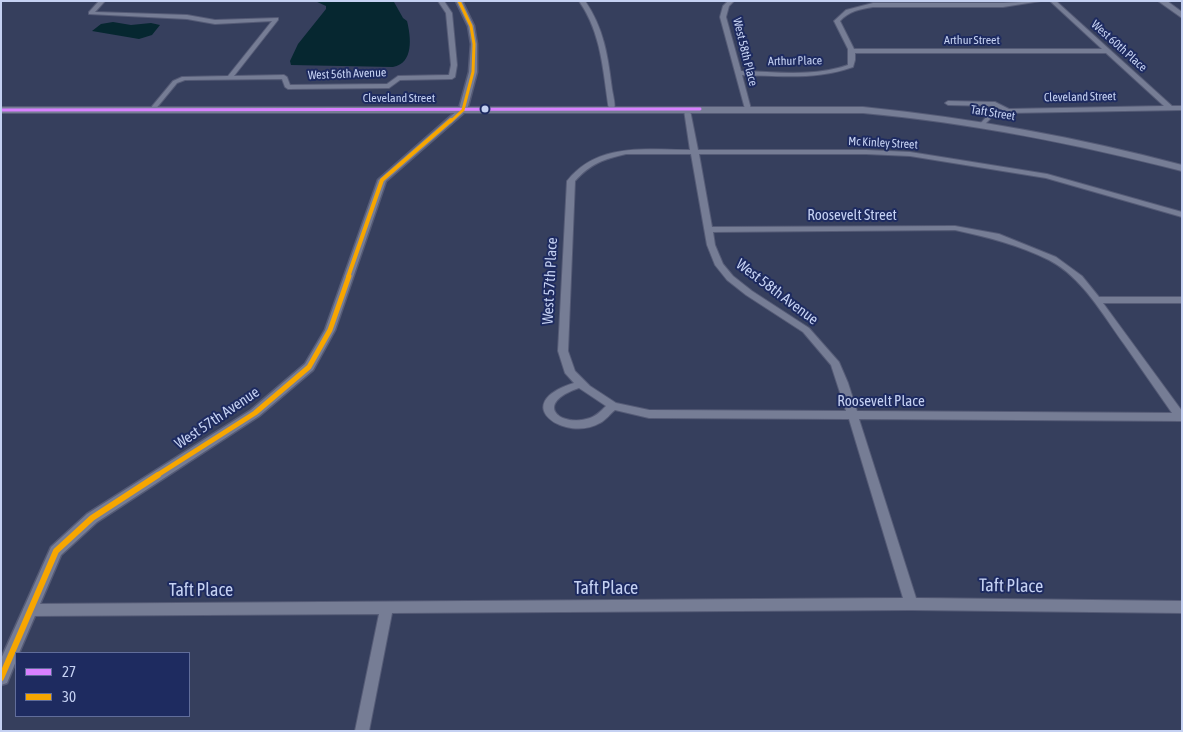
<!DOCTYPE html>
<html>
<head>
<meta charset="utf-8">
<style>
	body { margin:0 }
	#map { position:relative; width:1183px; height:732px; overflow:hidden; background:#363f5d; font-family:"Asap Condensed",sans-serif }
	canvas { display:block }
	.frame { position:absolute; inset:0; border:2px solid #c5d1f2; pointer-events:none }
	.legend { position:absolute; left:15px; top:652px; width:175px; height:65px; box-sizing:border-box; background:#1e2b60; border:1px solid #616d9a; margin:0; padding:6px 9px; list-style:none; font-size:15px; color:#c5d1f2 }
	.legend li { display:flex; align-items:center; gap:10px; height:25px }
	.legend b { width:25px; border:1px solid #616d9a }
</style>
</head>
<body>
<div id="map">
<canvas width="1183" height="732"></canvas>
<div class="frame"></div>
<ul class="legend">
<li><b style="height:6px;background:#d880ff"></b>27</li>
<li><b style="height:6px;background:#f7a600"></b>30</li>
</ul>
</div>
<script>
const c = document.querySelector('canvas').getContext('2d');
c.lineJoin = 'round';
function fill(path, color) { c.fillStyle = color; c.fill(path, 'evenodd'); }
function stroke(path, color, width, dash) { c.strokeStyle = color; c.lineWidth = width; c.lineCap = dash ? 'butt' : 'round'; c.setLineDash(dash || []); c.stroke(path); }
function label(font, color, halo, rows, align = 'center') {
  c.font = font + ' "Asap Condensed",sans-serif'; c.lineWidth = 4; c.setLineDash([]); c.textBaseline = 'middle'; c.strokeStyle = halo; c.fillStyle = color; for (const [text, x, y, turn = 0] of rows) {
    c.save(); c.translate(x, y); c.rotate((+turn || 0) * Math.PI / 180); c.textAlign = isNaN(turn) ? turn : align; if (halo) c.strokeText(text, 0, 0); c.fillText(text, 0, 0); c.restore();
  }
}
fill(new Path2D(`
	M315,1L394,2L403,18L407,21C411,37 414,63 393,67L291,65L290,61L298,44L326,9V6Z
	M113,22L131,25L151,23L160,25L152,35L139,39L92,31L101,24Z`), '#062730');
const minor = new Path2D(`
	M99,1H105L95,12L187,15L215,20L278,18V20L234,76L284,75L287,77L290,85L387,84L398,76L449,75L451,65L446,13L438,1H444L452,13L457,65L455,77L452,79L400,80L389,88L288,89L285,87L282,79L185,80L177,83L154,111L152,112L149,110L173,81L182,77L228,76L272,21L215,24L187,19L89,14V12Z
	M579,1H585C604,28 608,57 612,89C613,96 616,105 614,111L609,110C603,72 602,34 579,1Z
	M728,1H734L729,6L726,17L741,71C777,72 814,77 848,65V49L834,21L846,10L873,3H1003L1041,1L1003,7H873C860,9 849,11 840,21L854,49H1102L1050,1H1056L1172,106H1182V110L1008,113L993,116L983,126L980,124L989,114L1002,110L994,106L948,105L945,103L948,101L995,102L1009,109L1164,106L1106,53H855V60L853,67C817,80 780,76 742,75L751,109L748,111L745,109L720,17L723,6Z
	M687,108L690,110L698,150H866L910,152L1047,174L1182,212V217L1046,178L910,156L866,154H699L712,227L955,226L999,234L1056,257L1082,276L1099,297H1182V303H1103L1182,411V421L859,419L916,598L1182,601V613L911,610L392,613L369,731H355L379,614L30,616L25,614L23,610L25,606L30,604L903,598L849,419L649,418L615,410C610,414 606,420 600,423C566,443 507,404 574,383L565,373L558,351L567,181C598,142 646,150 690,150L684,110ZM626,154H691L707,245L715,265L727,280L746,295L803,332L831,365L846,411L649,410L616,403L590,386L575,371L568,351L575,181C590,164 604,159 626,154ZM955,230C987,237 1019,245 1049,260C1082,277 1103,315 1124,344C1140,367 1156,390 1172,413L857,411L848,383L839,362L809,328L752,291L733,276L723,264L715,245L713,232ZM579,388L606,406C601,411 596,416 590,418C561,428 532,404 579,388Z`);
const tertiary = new Path2D(`
	M456,1H462L474,26L477,44V72L467,110L386,181L335,330L313,370L259,416L97,522L61,555L19,653H16V661L7,683L1,685V659L51,547L87,514L251,410L305,364L325,330L378,180L459,109L469,72L471,44L468,26Z`);
const secondary = new Path2D(`
	M1158,1H1167L1182,12V18Z
	M1,107H863C971,118 1077,137 1182,165V171C1075,144 973,123 863,113H1Z`);
stroke(minor, '#555b76', 2);
stroke(tertiary, '#555b76', 3);
stroke(secondary, '#555b76', 2);
fill(minor, '#767d95');
fill(tertiary, '#767d95');
fill(secondary, '#767d95');
stroke(new Path2D(`
	M1,110L700,109`), '#d880ff', 3);
stroke(new Path2D(`
	M450,122L463,110L473,72L474,44L471,26L459,1`), '#f7a600', 3);
stroke(new Path2D(`
	M348,277L382,180L451,120`), '#f7a600', 4);
stroke(new Path2D(`
	M156,476L255,413L309,367L330,330L349,276`), '#f7a600', 5);
stroke(new Path2D(`
	M1,678L56,551L92,518L158,475`), '#f7a600', 6);
for (const [x, y, r, color] of [
	[485,109,4.5,"#c5d1f2"]
]) { const dot = new Path2D(); dot.arc(x, y, r, 0, 2 * Math.PI); c.fillStyle = color; c.fill(dot); stroke(dot, '#1e2b60', 2); }
label('12px', '#c5d1f2', '#1e2b60', [
	["Arthur Street",972,40],
	["West 60th Place",1119,46,42],
	["West 58th Place",745,52,76],
	["Arthur Place",795,61,-1],
	["West 56th Avenue",347,74,-2],
	["Cleveland Street",1080,97,-1],
	["Cleveland Street",399,98],
	["Taft Street",993,113,9],
	["Mc Kinley Street",883,143,3]
]);
label('15px', '#c5d1f2', '#1e2b60', [
	["Roosevelt Street",852,215],
	["West 57th Place",550,281,-87],
	["West 58th Avenue",777,292,37],
	["Roosevelt Place",881,401],
	["West 57th Avenue",217,418,-34]
]);
label('18px', '#c5d1f2', '#1e2b60', [
	["Taft Place",1011,586,1],
	["Taft Place",606,588],
	["Taft Place",201,590]
]);
</script>
</body>
</html>
